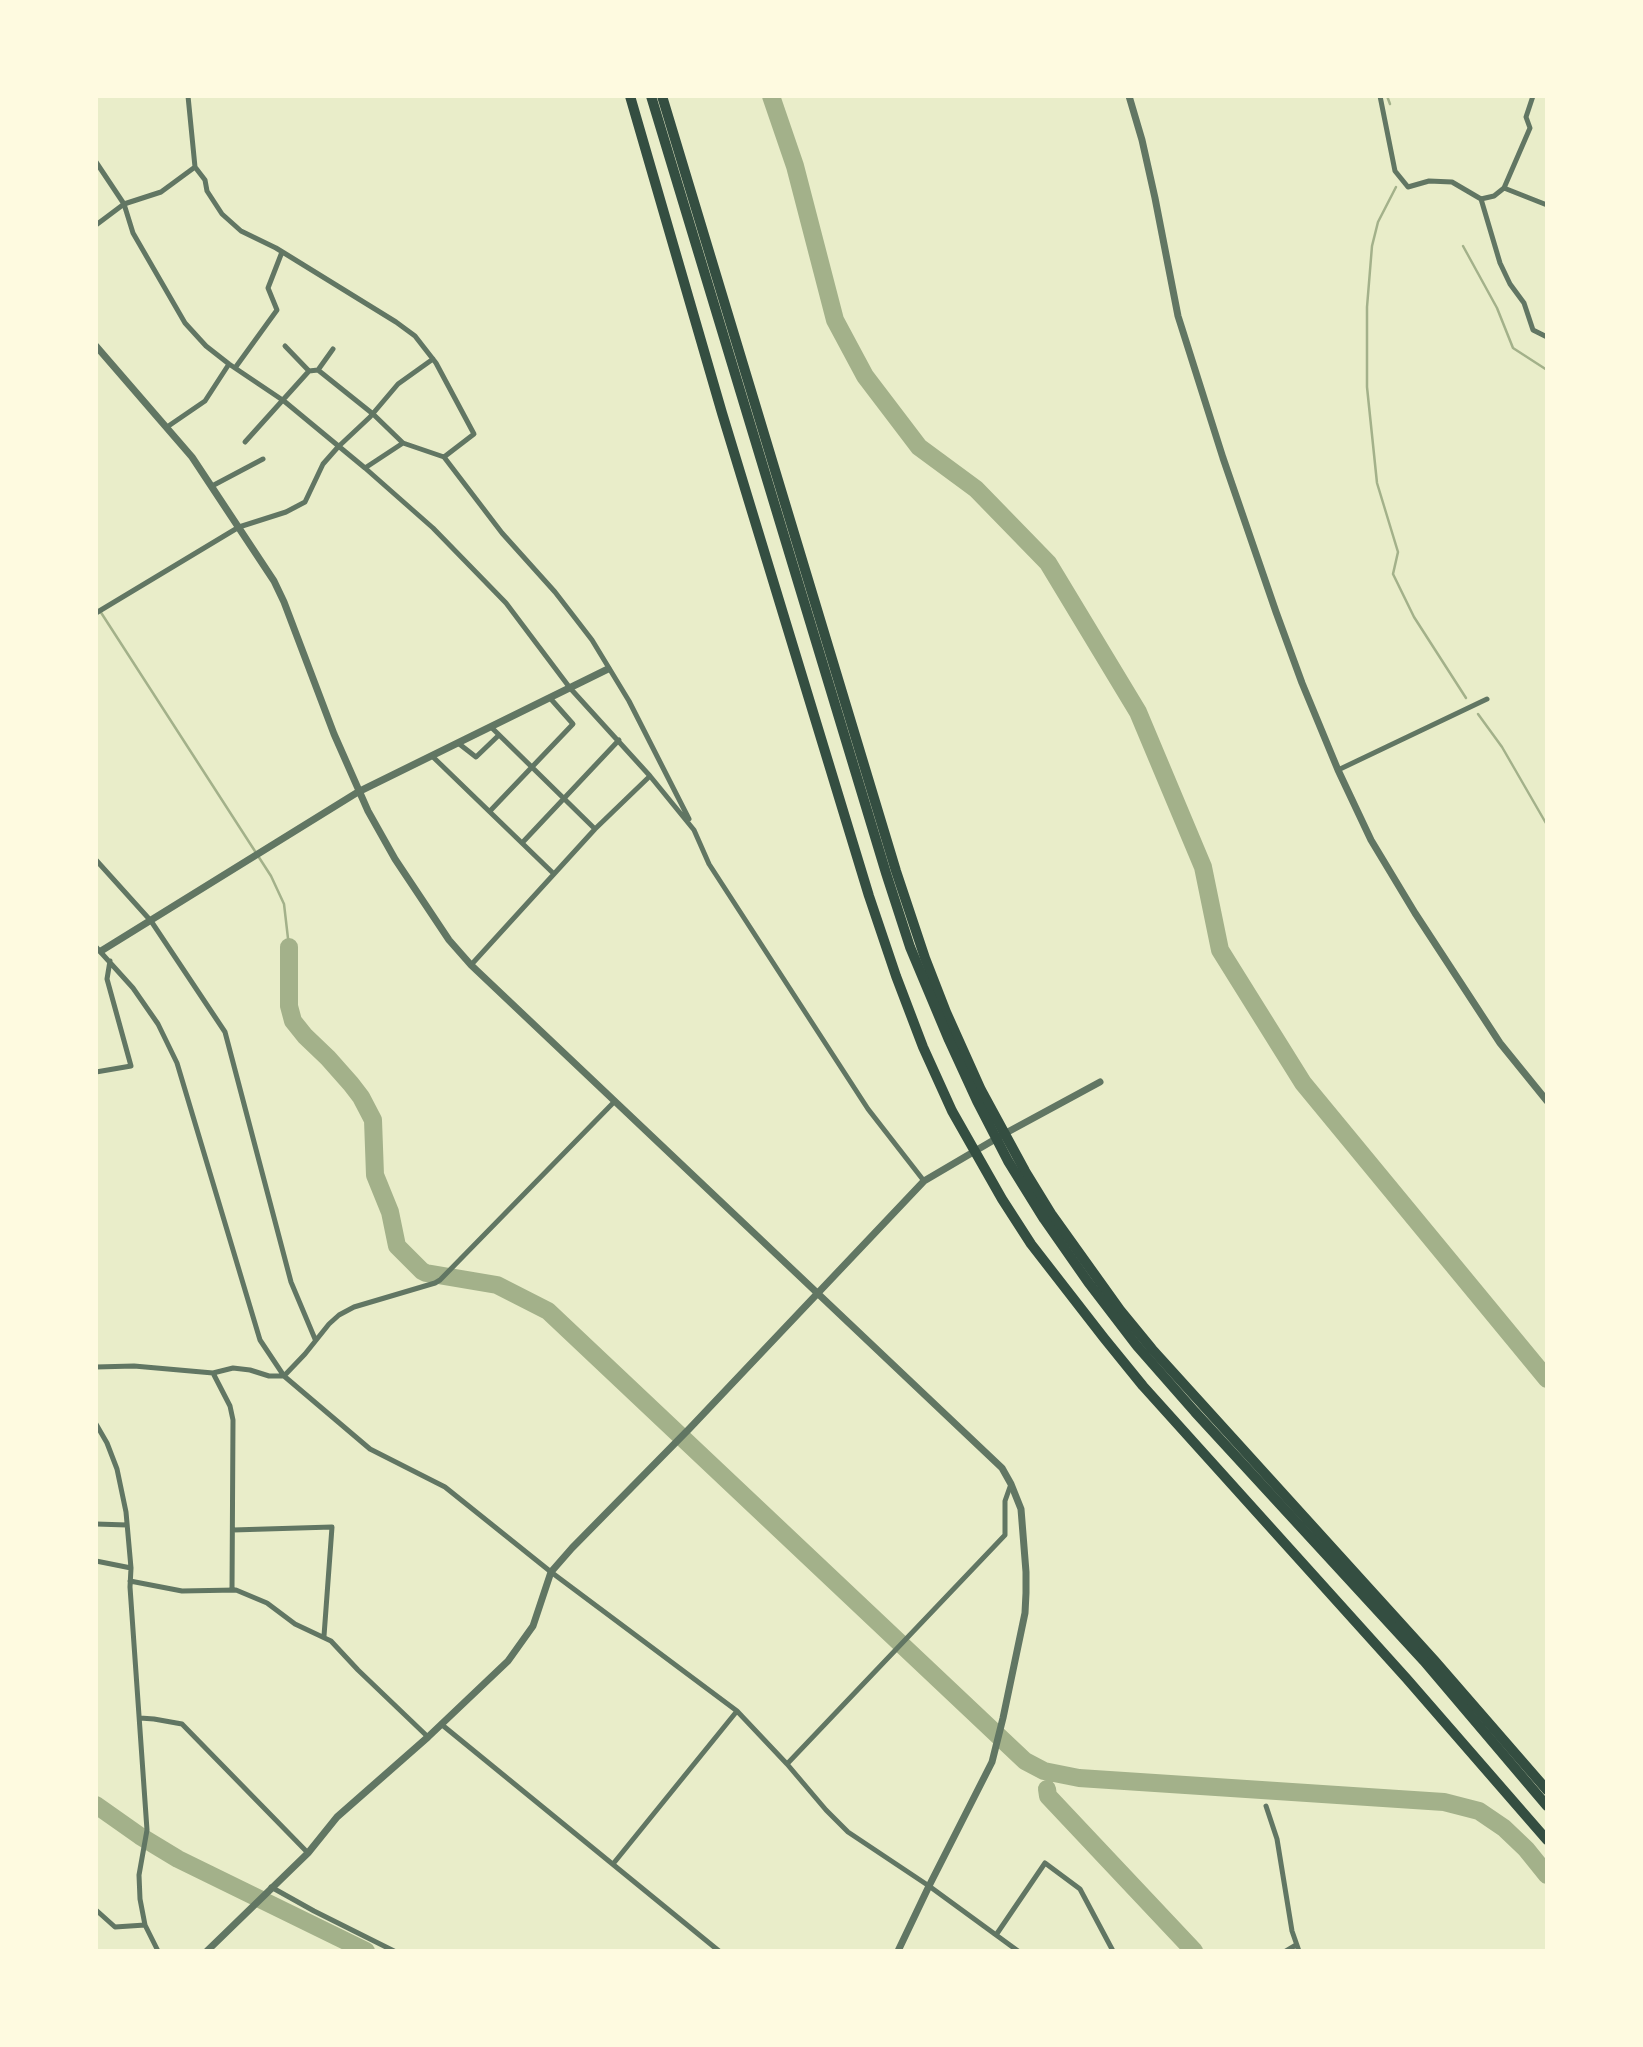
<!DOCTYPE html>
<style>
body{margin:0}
#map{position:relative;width:1643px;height:2047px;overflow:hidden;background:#e9edc9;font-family:Mulish,sans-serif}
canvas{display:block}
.frame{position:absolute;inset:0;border:98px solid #fefae0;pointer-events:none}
</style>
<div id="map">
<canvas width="1643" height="2047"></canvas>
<div class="frame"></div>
</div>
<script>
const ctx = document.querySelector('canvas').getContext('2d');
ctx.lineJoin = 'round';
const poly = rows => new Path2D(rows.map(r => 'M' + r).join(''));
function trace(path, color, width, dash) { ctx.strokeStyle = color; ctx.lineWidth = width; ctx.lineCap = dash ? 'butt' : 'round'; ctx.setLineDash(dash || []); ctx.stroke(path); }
trace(poly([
 [1387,96,1390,104],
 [1396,187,1378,222,1372,246,1367,307,1367,387,1377,483,1398,552,1393,574,1414,617,1466,698],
 [1463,246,1497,308,1513,348,1547,370],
 [100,611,271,876,284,904,289,947],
 [1478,714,1502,747,1547,825]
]), '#a3b18a', 2.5);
trace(poly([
 [771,96,795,166,835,320,865,376,919,447,976,489,1048,563,1138,712,1203,867,1220,950,1303,1083,1547,1379],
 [289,947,289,1006,293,1021,305,1036,328,1058,351,1084,361,1097,373,1120,375,1175,390,1212,397,1246,422,1271,426,1273,497,1285,548,1311,1025,1761,1044,1771,1079,1778,1444,1802,1479,1811,1504,1828,1526,1849,1547,1875],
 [1047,1789,1048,1796,1194,1951],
 [96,1805,140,1836,178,1859,366,1951]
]), '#a3b18a', 18);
trace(poly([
 [188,96,195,167,205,180,207,191,222,214,241,231,276,248,396,322,415,336,436,363,474,434,444,457,502,533,555,592,592,640,629,701,689,819],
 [1380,96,1395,171,1408,187,1429,181,1452,182,1481,199,1500,263,1510,284,1524,303,1533,330,1547,337],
 [96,162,124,204,133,233,185,323,206,346,229,364,284,401,365,468,433,528,506,603,570,688,650,776,694,830,709,864,868,1109,924,1181],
 [1504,188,1547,205],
 [1481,199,1494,196,1504,188,1530,128,1526,117,1533,96],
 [96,225,124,204,161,192,195,167],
 [285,346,309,371,318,370,373,414,403,443,365,468],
 [235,368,277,310,268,288,282,252],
 [318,370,333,349],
 [167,427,205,401,229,364],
 [245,442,309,371],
 [403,443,444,457],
 [212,486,263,459],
 [96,613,239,527,286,512,305,502,323,464,338,447,370,417,398,384,433,359],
 [491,727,595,829],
 [458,743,476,757,499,735],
 [432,756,554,874],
 [1338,770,1487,699],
 [490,811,573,724,550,698],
 [522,843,619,740],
 [96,860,151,921,225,1032,291,1282,315,1339],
 [96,947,133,988,158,1024,177,1063,260,1340,284,1376,370,1449,445,1487,551,1572,737,1711,787,1764,826,1810,848,1832,929,1886,1018,1951],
 [471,965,595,829,650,776],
 [96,1072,131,1066,107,979,110,961],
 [96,1367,134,1366,213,1373,233,1368,250,1370,269,1376,284,1376,305,1354,329,1324,339,1315,354,1307,435,1283,440,1280,615,1101],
 [213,1373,230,1406,233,1420,232,1590],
 [96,1424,107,1443,117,1469,126,1512,131,1568,130,1587,147,1830,139,1875,140,1899,145,1925,158,1951],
 [96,1524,127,1525],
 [233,1530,332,1527,324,1636],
 [96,1561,131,1568],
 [130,1581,182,1591,236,1590,267,1603,295,1624,331,1641,358,1670,428,1737],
 [140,1718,154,1719,182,1724,308,1853],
 [441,1724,719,1951],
 [787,1764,1005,1535,1005,1501,1011,1484],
 [1266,1806,1277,1839,1292,1931,1299,1951],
 [613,1864,737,1711],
 [271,1887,314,1911,394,1951],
 [96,1910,115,1927,145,1925],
 [996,1935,1045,1863,1080,1889,1113,1951],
 [1286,1951,1296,1945]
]), '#617663', 5);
trace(poly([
 [1129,96,1142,140,1155,198,1178,316,1223,458,1276,612,1302,683,1338,770,1371,840,1415,913,1500,1043,1547,1101],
 [96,346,192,457,274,581,284,602,334,734,368,811,395,859,449,940,471,965,1002,1468,1011,1484,1021,1509,1026,1572,1026,1593,1025,1613,1003,1718,992,1762,929,1886,898,1951],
 [101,951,358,792,608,669],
 [207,1951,308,1853,337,1817,428,1737,508,1661,533,1626,551,1572,572,1548,690,1428,924,1181,1004,1134,1100,1082]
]), '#617663', 7);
trace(poly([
 [630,96,722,413,869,896,896,976,923,1047,952,1111,1002,1199,1031,1244,1104,1338,1143,1386,1407,1679,1547,1840],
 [662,96,896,871,925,958,946,1012,981,1090,1025,1171,1052,1215,1120,1310,1152,1349,1435,1661,1547,1790]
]), '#344e41', 10);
trace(poly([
 [651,96,886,873,910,947,949,1040,977,1101,1008,1161,1044,1219,1088,1282,1137,1346,1195,1412,1424,1661,1547,1806]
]), '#344e41', 10);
</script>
